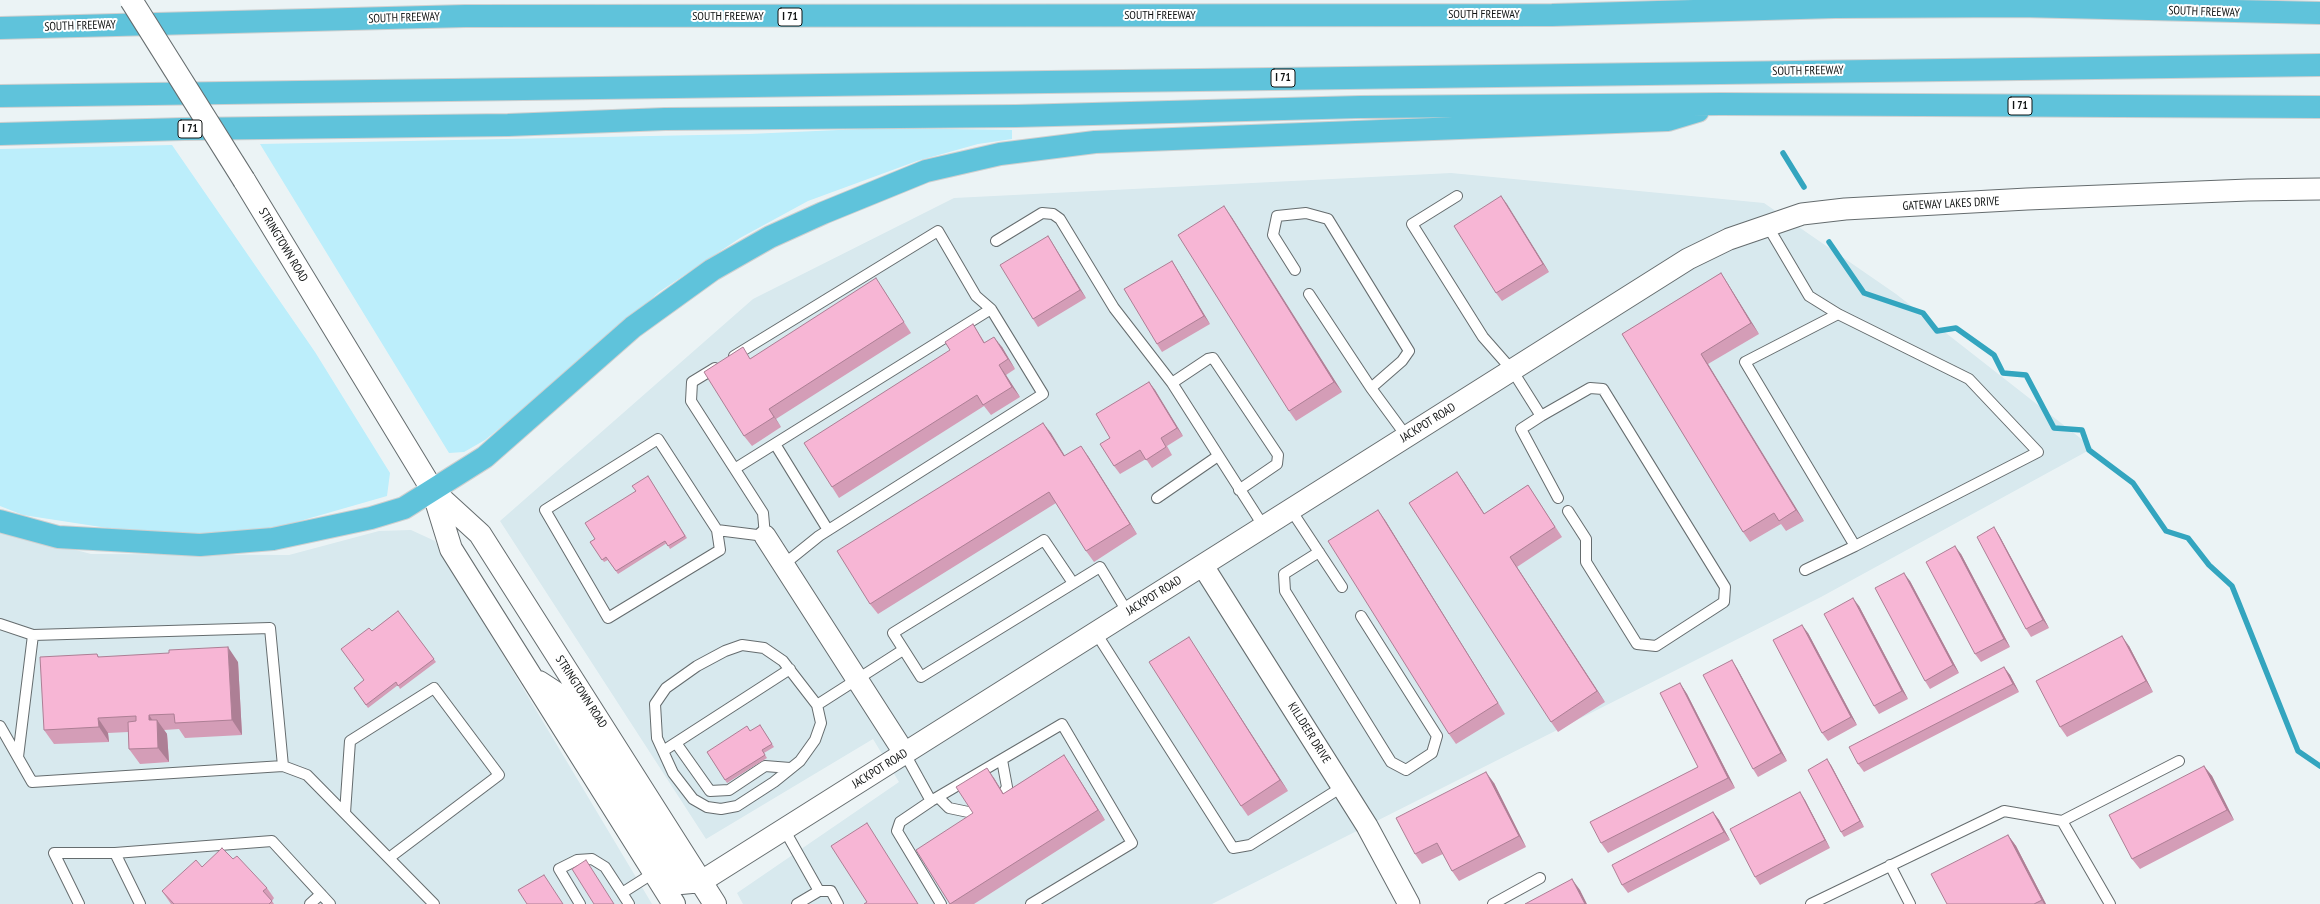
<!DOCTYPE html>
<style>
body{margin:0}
canvas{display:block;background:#ebf3f5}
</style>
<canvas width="2320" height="904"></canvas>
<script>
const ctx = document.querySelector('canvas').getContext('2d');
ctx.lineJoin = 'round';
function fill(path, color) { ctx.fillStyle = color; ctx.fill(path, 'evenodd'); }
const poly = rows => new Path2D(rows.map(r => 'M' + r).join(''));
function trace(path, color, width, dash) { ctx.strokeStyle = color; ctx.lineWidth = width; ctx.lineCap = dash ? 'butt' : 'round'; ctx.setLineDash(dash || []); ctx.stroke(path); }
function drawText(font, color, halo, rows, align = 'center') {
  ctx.font = font + ' "PT Sans Narrow",sans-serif'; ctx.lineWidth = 4; ctx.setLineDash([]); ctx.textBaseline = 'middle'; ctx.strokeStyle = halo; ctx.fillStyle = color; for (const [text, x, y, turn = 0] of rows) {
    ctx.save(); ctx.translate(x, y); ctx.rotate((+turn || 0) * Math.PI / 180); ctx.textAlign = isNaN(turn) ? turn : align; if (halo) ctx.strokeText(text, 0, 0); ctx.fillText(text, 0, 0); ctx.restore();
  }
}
fill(poly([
 [1451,173,1764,203,1896,294,2093,448,1821,597,1212,904,743,904,737,893,899,782,873,739,706,839,500,521,753,299,954,198],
 [0,530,91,554,289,555,379,531,411,530,435,541,652,904,0,904]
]), '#d8e9ee');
fill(poly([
 [884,128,1012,130,1012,139,978,144,917,161,808,201,740,238,659,292,582,362,485,440,464,452,449,453,260,144,749,134],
 [172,145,315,352,390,473,387,496,265,531,153,535,23,515,0,506,0,149]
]), '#bceefb');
trace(poly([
 [1783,153,1804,187],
 [1829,242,1864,293,1923,313,1937,331,1956,328,1994,355,2003,373,2026,375,2054,428,2082,430,2089,450,2133,483,2166,531,2188,538,2209,565,2232,586,2298,751,2320,766]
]), '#33a5bf', 5.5);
const lane = poly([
 [1457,196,1412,224,1483,337,1512,370,1541,416,1590,388,1603,389,1725,587,1724,602,1656,646,1637,644,1586,562,1586,539,1568,511],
 [1767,225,1809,296,1838,314,1969,379,2038,452,1855,546,1745,362,1838,314],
 [996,241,1042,213,1053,214,1060,219,1114,308,1172,383,1264,527],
 [1295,270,1273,235,1277,216,1306,213,1328,219,1409,351,1402,361,1371,388],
 [1309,294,1371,388,1407,437],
 [734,356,938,231,976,296,991,309,1043,394,819,536,783,565],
 [715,368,692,382,691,401,763,513,765,536,717,530,658,439,545,510,608,618,720,550,717,530],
 [1172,383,1208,359,1213,358,1278,455,1277,464,1239,490],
 [1541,416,1521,429,1558,498],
 [775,444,828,530],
 [736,468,991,309],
 [1157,498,1218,456],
 [1291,510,1342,587],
 [1319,552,1284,574,1285,591,1391,762,1406,770,1432,753,1437,736,1361,616],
 [1805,570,1855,546],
 [1073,583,1044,540,893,633,921,677,1100,567,1128,613],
 [0,624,33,635,270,628,283,766],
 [1096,633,1233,848,1250,845,1342,787],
 [742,645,764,648,783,661,817,705,821,723,815,740,800,761,774,782,737,806,721,809,707,807,693,799,673,773,657,738,655,704,666,688,697,666,725,651,742,645],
 [817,705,903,650],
 [0,726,32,782,283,766,307,775,434,904],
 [676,743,710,791,729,790,765,766,790,768],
 [663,751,790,669],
 [905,754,931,801],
 [18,757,33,635],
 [1002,760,1007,787,1003,794],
 [938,797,949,808,973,813],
 [345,813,350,741,434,688,499,775,389,858],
 [2062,821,2179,761],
 [784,829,819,891],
 [115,853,140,904],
 [1890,865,1910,904],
 [79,904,54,853,115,853,272,841,330,904],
 [310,904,321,894],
 [580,904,559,869,577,860,592,859,605,867,622,893],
 [629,904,622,893,655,872],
 [797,904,819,891,831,891,838,904],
 [941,904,897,831,900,822,931,801,1062,724,1132,843,1031,904],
 [1493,904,1540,878],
 [1811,904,2004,811,2062,821,2110,904]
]);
const street = poly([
 [765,536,905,754],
 [1203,566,1367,826,1409,904],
 [702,881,1688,259,1729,239,1802,214,1845,209,2027,199,2248,190,2320,189]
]);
const secondary = poly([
 [244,180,433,491,451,549,674,904],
 [434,492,480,534,715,904],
 [539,682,565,699,681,883,702,881]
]);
const highway = poly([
 [0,28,465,16,1552,15,1835,7,2020,6,2320,13],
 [0,96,2320,65],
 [0,134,184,129,508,125,665,119,1016,116,1360,107,1721,104,2320,107],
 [0,521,58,537,200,545,273,539,371,518,404,508,485,457,633,327,712,270,770,237,823,213,926,171,1000,154,1095,142,1668,120,1698,111]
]);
trace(lane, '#656c6e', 12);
trace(street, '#656c6e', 23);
trace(secondary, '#656c6e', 24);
trace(highway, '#cfd0d0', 24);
trace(lane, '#fff', 10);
trace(street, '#fff', 21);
trace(secondary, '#fff', 22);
trace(highway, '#5fc3db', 22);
const secondaryBridge = poly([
 [131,0,244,180]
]);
trace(secondaryBridge, '#656c6e', 24, []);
trace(secondaryBridge, '#fff', 22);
fill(poly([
 [1501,196,1549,272,1502,301,1496,293],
 [1231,216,1342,392,1296,421,1289,411],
 [1048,236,1053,244,1086,298,1038,327,1033,319],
 [1172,261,1177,269,1210,324,1162,352,1157,344],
 [1721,273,1728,284,1759,334,1708,364,1804,521,1786,531,1781,524,1750,542,1743,532,1622,334],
 [883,289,911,333,776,419,781,427,752,446,744,436,751,358],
 [973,324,985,343,1002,347,1015,369,1006,375,1020,397,991,415,984,406,839,498,832,487],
 [1149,382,1155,390,1183,436,1167,446,1172,455,1152,468,1146,459,1120,474,1114,466,1110,438],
 [1043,423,1065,456,1088,456,1137,534,1094,562,1086,551,1056,503,878,614,870,604],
 [648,476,687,538,670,549,667,543,618,574,608,560,604,562,590,542,595,539],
 [1464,482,1484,514,1528,485,1562,537,1517,567,1605,702,1558,732,1551,722],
 [1385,520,1505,714,1456,744,1449,734],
 [1999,535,2049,628,2031,637,2026,629],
 [1961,554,2010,647,1981,662,1975,654],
 [1910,581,1959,673,1930,689,1925,681],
 [1859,606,1908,699,1879,714,1874,706],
 [398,611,436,662,400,689,398,685,368,708,354,688,364,680,372,631],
 [1808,633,1857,725,1828,741,1822,733],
 [2129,646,2153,692,2067,737,2060,727],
 [1196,648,1288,791,1248,816,1241,806],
 [97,654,99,657,238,662,242,735,185,738,179,729,164,730,167,734,169,762,140,764,129,749,128,732,108,733,109,742,54,744,44,730],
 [2004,667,2010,675,2019,692,1864,772,1858,764],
 [1737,668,1787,761,1758,777,1753,769],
 [1680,683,1687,694,1735,788,1608,853,1601,843,1698,767],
 [760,725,774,747,764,753,767,758,727,783,707,752,751,731],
 [1064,755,1071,766,1105,820,974,904,950,904,973,813,994,778,1003,794],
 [1831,765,1864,827,1844,837,1841,832],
 [2204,766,2212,776,2234,820,2140,869,2132,859],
 [1494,783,1526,847,1459,881,1452,871,1443,854,1422,864,1415,854],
 [1805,800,1830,848,1760,885,1755,877],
 [1713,812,1719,820,1730,840,1628,893,1622,885],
 [2008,835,2016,846,2046,904,1947,904],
 [233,859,267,888,274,898,272,901,274,904,171,904,162,891]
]), '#d49db7');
fill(poly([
 [1501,196,1507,204,1549,272,1543,264],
 [1224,206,1231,216,1342,392,1334,382],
 [1048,236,1053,244,1086,298,1080,290],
 [1172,261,1177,269,1210,324,1204,316],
 [1721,273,1728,284,1759,334,1751,323],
 [994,337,1002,347,1015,369,1008,359],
 [1701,354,1708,364,1804,521,1796,510],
 [999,365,1006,375,1020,397,1012,387],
 [1149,382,1155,390,1183,436,1177,428],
 [769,409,776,419,781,427,774,417],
 [1043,423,1051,433,1071,466,1064,456],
 [1081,446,1088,456,1137,534,1130,524],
 [1457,472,1464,482,1491,524,1484,514],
 [1378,510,1385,520,1505,714,1498,703],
 [1994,527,1999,535,2049,628,2043,620],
 [1955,546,1961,554,2010,647,2004,639],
 [1510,557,1517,567,1605,702,1597,691],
 [1904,573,1910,581,1959,673,1953,665],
 [1853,598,1859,606,1908,699,1902,691],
 [1802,625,1808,633,1857,725,1851,717],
 [2122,636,2129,646,2153,692,2146,681],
 [1189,637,1196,648,1288,791,1280,780],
 [228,647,238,662,242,735,232,720],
 [1732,660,1737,668,1787,761,1781,753],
 [2004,667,2010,675,2019,692,2013,684],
 [1680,683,1687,694,1735,788,1728,778],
 [149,715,157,727,157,720,167,734,169,762,158,748,149,720],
 [98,718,108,733,109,742,99,727],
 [1064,755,1071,766,1105,820,1098,810],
 [1827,759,1831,765,1864,827,1860,821],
 [2204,766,2212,776,2234,820,2227,810],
 [987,768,994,778,1010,804,1003,794],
 [1486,772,1494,783,1526,847,1519,836],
 [1800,792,1805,800,1830,848,1825,840],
 [1713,812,1719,820,1730,840,1724,832],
 [2008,835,2016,846,2046,904,2044,904,2042,900],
 [1572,879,1580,890,1587,904,1585,904]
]), '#ad7f95');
const building = poly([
 [1501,196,1543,264,1496,293,1454,226,1501,196],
 [1224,206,1334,382,1289,411,1178,235,1224,206],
 [1048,236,1080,290,1033,319,1000,265,1048,236],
 [1172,261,1204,316,1157,344,1124,289,1172,261],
 [1721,273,1751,323,1701,354,1796,510,1779,521,1774,513,1743,532,1622,334,1721,273],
 [876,278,904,322,769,409,774,417,744,436,704,372,743,347,750,359,876,278],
 [973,324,984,343,994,337,1008,359,999,365,1012,387,983,405,977,395,832,487,804,443,950,350,945,342,973,324],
 [1149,382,1177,428,1161,438,1166,447,1146,460,1140,450,1114,466,1100,444,1110,438,1096,414,1149,382],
 [1043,423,1064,456,1081,446,1130,524,1086,551,1049,492,870,604,837,551,1043,423],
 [1457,472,1484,514,1528,485,1555,527,1510,557,1597,691,1551,722,1409,503,1457,472],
 [648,476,685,536,668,546,665,541,616,571,606,557,602,560,590,542,595,539,585,523,636,491,632,486,648,476],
 [1378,510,1498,703,1449,734,1328,541,1378,510],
 [1994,527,2043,620,2026,629,1977,537,1994,527],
 [1955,546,2004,639,1975,654,1926,562,1955,546],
 [1904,573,1953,665,1925,681,1875,588,1904,573],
 [1853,598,1902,691,1874,706,1824,614,1853,598],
 [398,611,434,659,398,686,396,682,366,705,354,688,364,680,341,649,369,628,372,631,398,611],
 [1802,625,1851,717,1822,733,1773,640,1802,625],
 [2122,636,2146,681,2060,727,2036,681,2122,636],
 [1189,637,1280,780,1241,806,1149,662,1189,637],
 [228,647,232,720,175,723,174,714,149,715,149,720,157,720,158,748,129,749,128,722,136,721,136,716,98,718,99,727,44,730,40,657,97,654,98,657,169,653,169,650,228,647],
 [1732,660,1781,753,1753,769,1703,675,1732,660],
 [2004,667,2013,684,1858,764,1849,747,2004,667],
 [1680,683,1728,778,1601,843,1590,822,1698,767,1660,693,1680,683],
 [760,725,772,744,762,750,765,755,725,780,707,752,747,726,750,731,760,725],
 [1064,755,1098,810,950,904,916,850,973,813,956,787,987,768,1003,794,1064,755],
 [1827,759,1860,821,1841,832,1808,770,1827,759],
 [2204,766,2227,810,2132,859,2109,815,2204,766],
 [1486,772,1519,836,1452,871,1437,843,1415,854,1396,818,1486,772],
 [1800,792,1825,840,1755,877,1730,829,1800,792],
 [1713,812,1724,832,1622,885,1612,865,1713,812],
 [867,823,918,904,864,904,867,902,831,846,867,823],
 [2008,835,2042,900,2034,904,1947,904,1931,874,2008,835],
 [222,848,233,859,237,856,267,888,263,891,272,901,269,904,174,904,162,891,196,860,202,867,222,848],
 [586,860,614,904,594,904,572,869,586,860],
 [544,875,563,904,527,904,518,890,544,875],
 [1572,879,1585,904,1525,904,1572,879]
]);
fill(building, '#f7b6d5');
trace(building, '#ad7f95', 1);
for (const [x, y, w] of [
 [790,17,24],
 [1283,78,24],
 [2020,106,24],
 [190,129,24]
]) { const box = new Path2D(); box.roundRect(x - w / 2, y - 9, w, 18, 3); ctx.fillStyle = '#fff'; ctx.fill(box); trace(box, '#111414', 1); }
drawText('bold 11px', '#111414', null, [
 ["I 71",790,17],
 ["I 71",1283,78],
 ["I 71",2020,106],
 ["I 71",190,129]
]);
drawText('12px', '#111414', '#fff', [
 ["SOUTH FREEWAY",2204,12,2],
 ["SOUTH FREEWAY",1484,15],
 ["SOUTH FREEWAY",1160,16],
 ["SOUTH FREEWAY",728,17],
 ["SOUTH FREEWAY",404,18,-2],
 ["SOUTH FREEWAY",80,26,-2],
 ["SOUTH FREEWAY",1808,71,-1],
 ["GATEWAY LAKES DRIVE",1951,204,-3],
 ["STRINGTOWN ROAD",283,245,59],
 ["JACKPOT ROAD",1428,423,-32],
 ["JACKPOT ROAD",1154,596,-32],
 ["STRINGTOWN ROAD",581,692,57],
 ["KILLDEER DRIVE",1309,733,58],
 ["JACKPOT ROAD",880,769,-32]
]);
</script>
